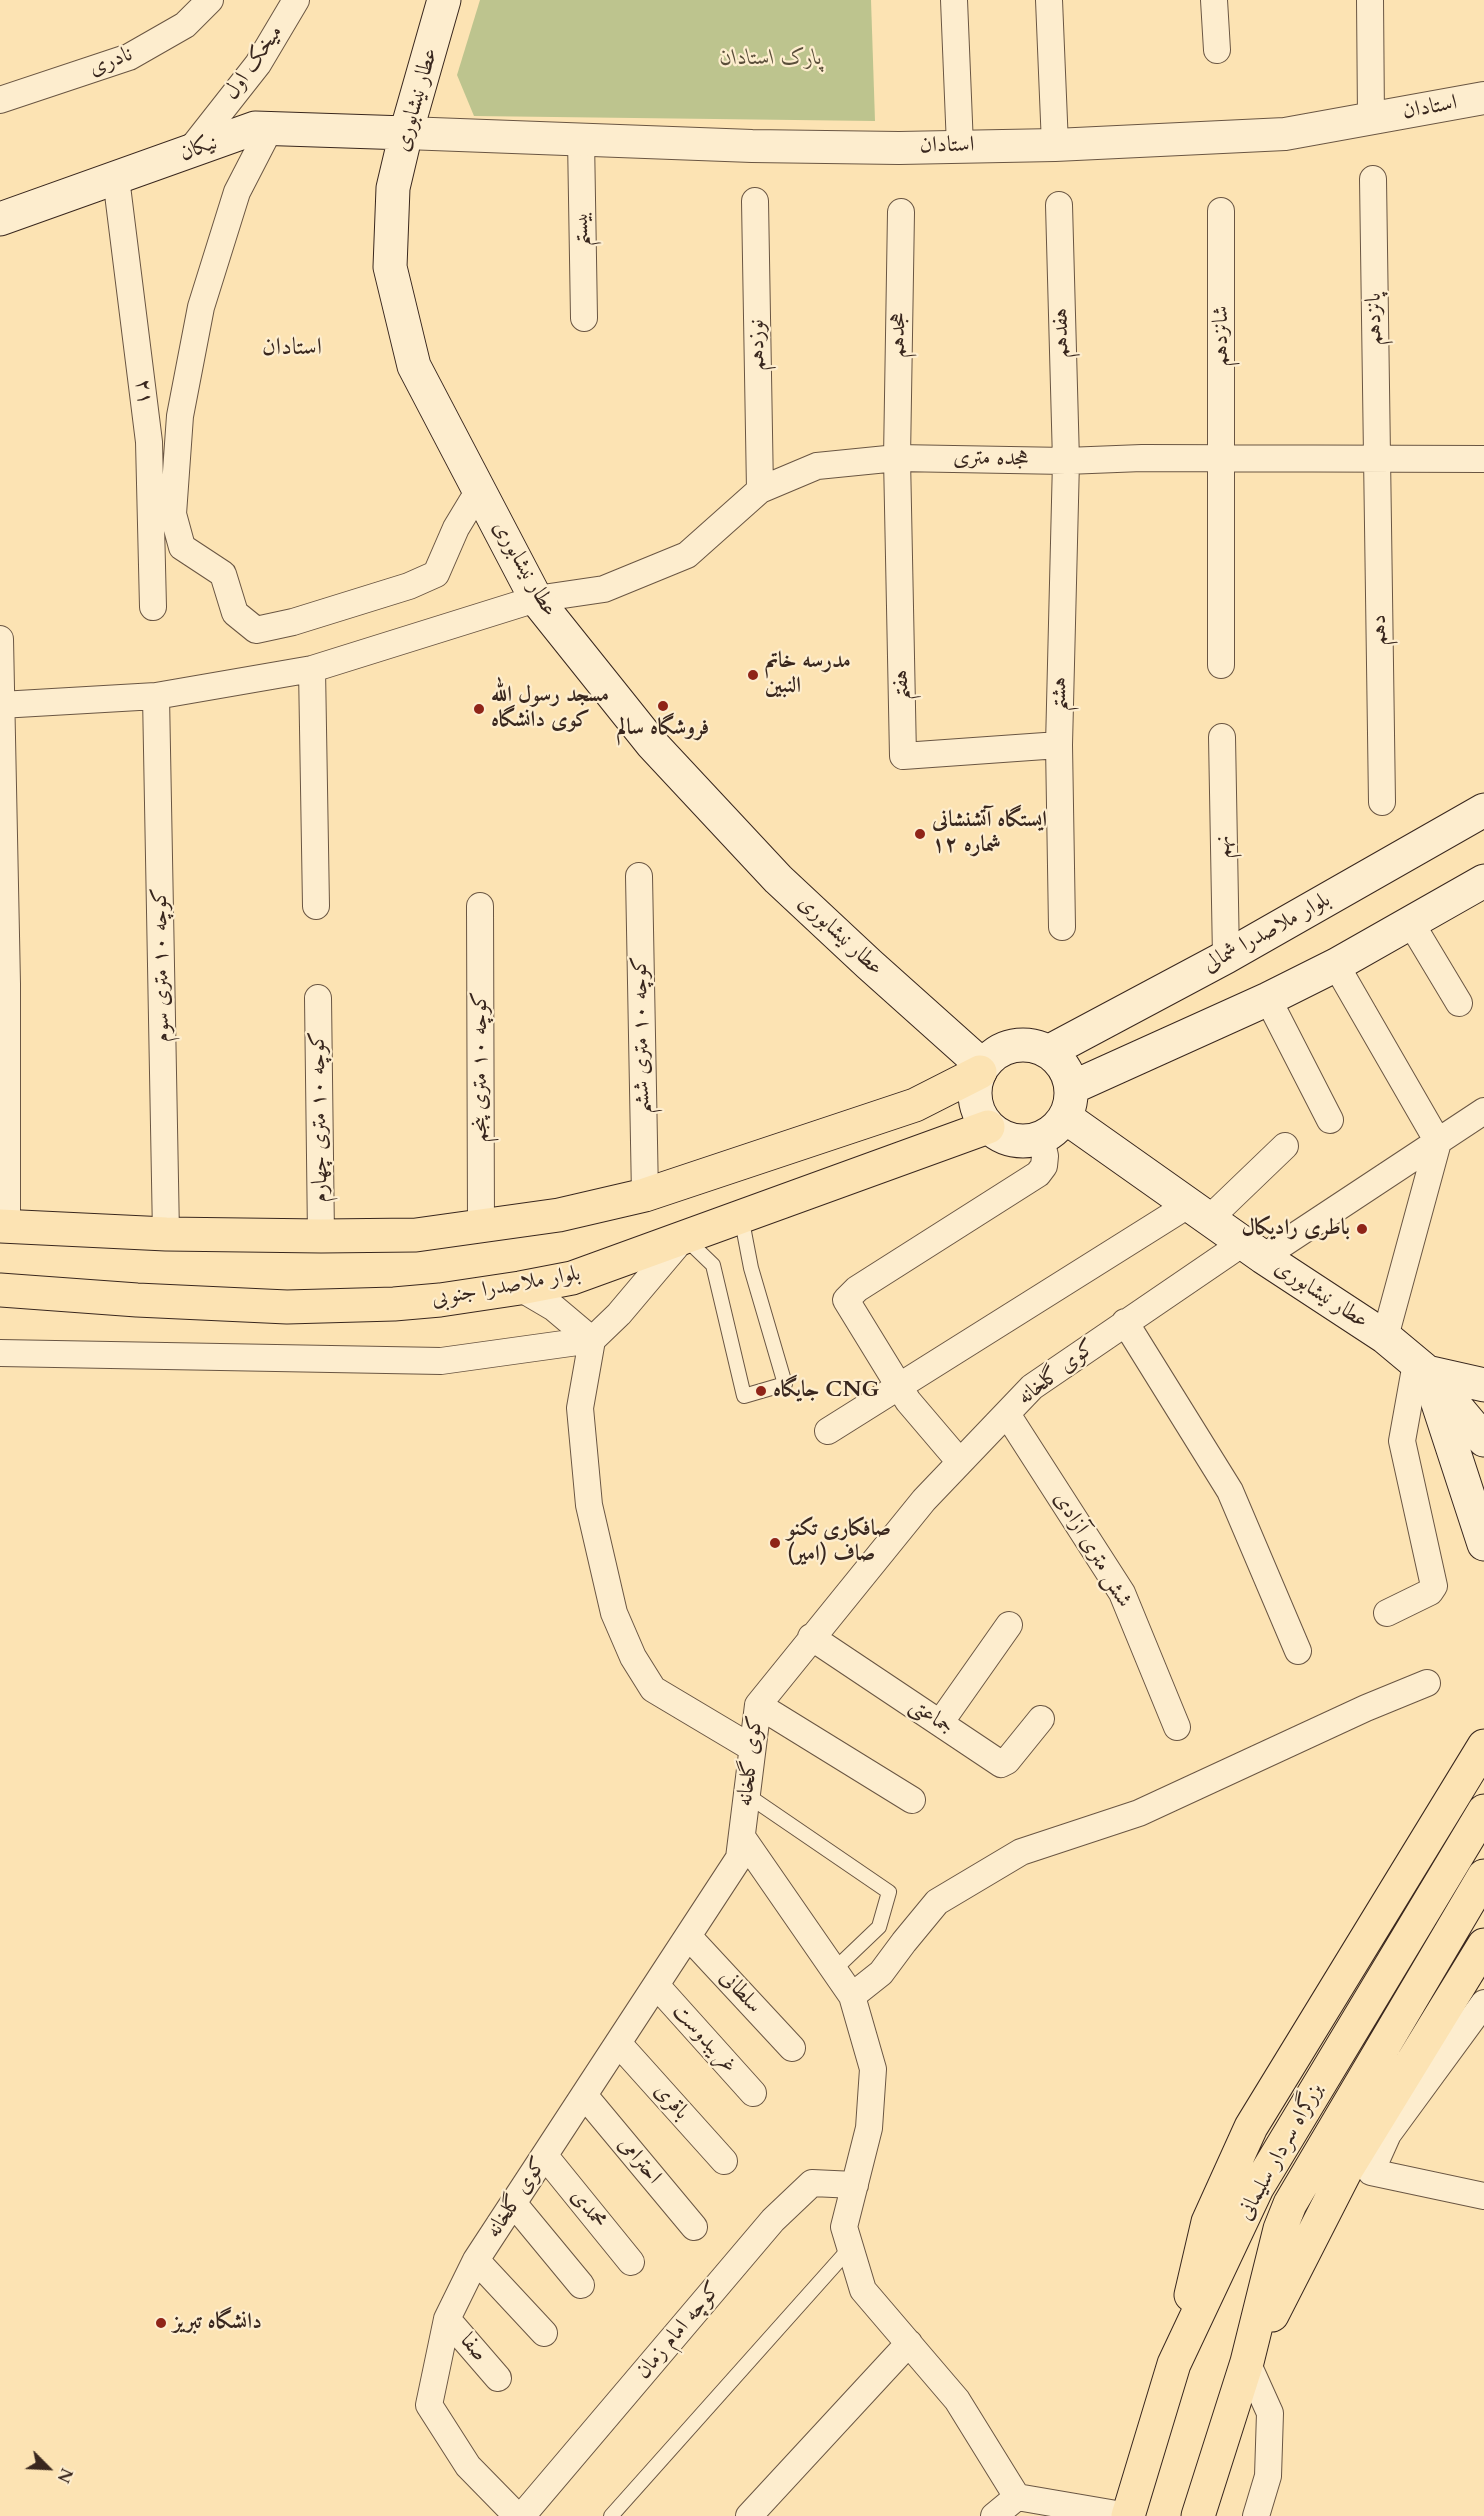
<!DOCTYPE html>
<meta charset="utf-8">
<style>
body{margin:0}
#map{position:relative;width:1484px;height:2516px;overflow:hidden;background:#fce3b3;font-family:Cardo,serif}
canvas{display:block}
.north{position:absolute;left:18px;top:2438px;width:60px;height:60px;-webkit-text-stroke:4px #fdedce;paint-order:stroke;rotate:114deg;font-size:16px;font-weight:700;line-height:24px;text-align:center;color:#39271e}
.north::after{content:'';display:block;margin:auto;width:21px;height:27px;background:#39271e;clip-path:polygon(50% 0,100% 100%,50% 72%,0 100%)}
</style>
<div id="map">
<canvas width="1484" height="2516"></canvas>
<div class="north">N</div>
</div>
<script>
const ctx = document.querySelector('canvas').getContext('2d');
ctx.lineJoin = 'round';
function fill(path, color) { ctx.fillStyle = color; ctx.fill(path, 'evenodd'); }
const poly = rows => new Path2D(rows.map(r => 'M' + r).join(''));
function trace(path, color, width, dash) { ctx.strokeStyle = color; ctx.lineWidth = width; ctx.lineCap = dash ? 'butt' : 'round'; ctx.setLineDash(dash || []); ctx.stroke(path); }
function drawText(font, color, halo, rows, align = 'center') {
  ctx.font = font + ' Cardo,Amiri,serif'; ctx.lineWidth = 4.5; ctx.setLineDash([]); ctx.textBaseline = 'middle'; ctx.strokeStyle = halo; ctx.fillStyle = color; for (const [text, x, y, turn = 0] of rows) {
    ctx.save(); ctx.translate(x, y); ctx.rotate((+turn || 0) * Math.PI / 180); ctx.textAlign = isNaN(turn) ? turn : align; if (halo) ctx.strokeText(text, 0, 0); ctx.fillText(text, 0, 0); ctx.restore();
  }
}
fill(poly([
 [480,0,871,0,875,121,474,116,457,75]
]), '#bdc48e');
const service = poly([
 [686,1239,713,1265,744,1396,785,1384,751,1268,741,1216],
 [747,1795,889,1892,879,1927,835,1969],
 [611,2516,850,2248]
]);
const minor = poly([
 [954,0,960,146],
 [1049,0,1055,145],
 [1214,0,1217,50],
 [1370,0,1371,118],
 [0,100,129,57,185,25,210,0],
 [270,128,237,192,201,307,180,416,173,514,182,547,223,574,235,613,256,630,293,622,409,586,436,574,456,528,479,490],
 [581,139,584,318],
 [188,153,258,64,296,0],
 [116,178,149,442,153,607],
 [1373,179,1382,802],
 [755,201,760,490],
 [1059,205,1066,461,1059,745,1062,927],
 [901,212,897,458,903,756,1059,745],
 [0,639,7,984,7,1226],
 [1221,665,1221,211],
 [312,669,316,906],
 [156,696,166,1234],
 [0,705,156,696,312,669,536,599,604,589,687,555,760,490,817,466,897,458,1066,461,1142,458,1484,459],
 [1222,737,1226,957],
 [639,876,645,1195],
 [480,906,481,1227],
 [1411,923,1459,1003],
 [1336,965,1438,1142,1385,1337],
 [318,998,321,1236],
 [1268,999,1330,1120],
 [1209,1219,1285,1146],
 [1263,1257,1484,1111],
 [520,1288,554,1308,592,1340,619,1314,684,1237],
 [1125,1322,1230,1491,1298,1651],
 [0,1353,441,1361,592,1340,580,1408,589,1505,614,1613,633,1657,653,1689,752,1748],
 [1007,1414,1122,1593,1177,1727],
 [828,1431,1188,1205],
 [960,1462,908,1401,846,1300,857,1289,1038,1174,1044,1166,1045,1156,1041,1138],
 [1387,1613,1430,1592,1434,1586,1402,1441,1416,1363],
 [811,1637,1001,1764,1007,1761,1041,1719],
 [758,1705,912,1800],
 [940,1723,1009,1625],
 [742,1837,852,1996,873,2069,869,2128,844,2227,863,2290,957,2400,1017,2497],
 [688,1936,792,2048],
 [656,1985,753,2093],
 [852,1996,881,1973,904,1942,937,1902,1021,1852,1139,1813,1366,1708,1427,1683],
 [1484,2003,1388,2134,1371,2172,1484,2196],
 [618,2043,724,2161],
 [584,2095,694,2227],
 [545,2156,631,2262],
 [514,2204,581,2285],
 [476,2260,544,2333],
 [447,2319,498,2378],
 [1247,2362,1270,2413,1268,2476,1256,2516],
 [517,2516,468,2466,429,2405,447,2319,476,2260,739,1858,758,1705,924,1500,1032,1387,1243,1243],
 [522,2516,773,2220,812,2183,855,2185],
 [749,2516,909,2343],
 [994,2516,1017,2497,1128,2516]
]);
const tertiary = poly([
 [406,133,752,146,899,148,1055,145,1285,134,1484,98]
]);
const secondary = poly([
 [444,0,406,133,393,188,390,267,414,366,536,599,652,744,778,879,869,964,983,1066],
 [0,219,255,128,406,133],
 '975 1093a48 48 0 1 1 96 0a48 48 0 1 1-96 0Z',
 [1048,1052,1226,957,1484,810],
 [1071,1088,1268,999,1336,965,1484,881],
 [1065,1117,1263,1257,1385,1337,1427,1372,1484,1440],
 [1427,1372,1484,1385],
 [1433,1388,1484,1544]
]);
const primary = poly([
 [0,1226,166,1234,321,1236,416,1235,559,1215,645,1195,915,1105,980,1072],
 [0,1290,137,1300,287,1307,394,1304,440,1300,520,1288,572,1278,988,1127]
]);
const trunk = poly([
 [1191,2295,1208,2222,1251,2127,1484,1746],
 [1272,2315,1345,2172,1484,1945],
 [1128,2516,1174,2364,1257,2188,1484,1811],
 [1198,2516,1247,2362,1280,2229,1290,2204,1484,1876]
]);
trace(service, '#6a5643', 16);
trace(minor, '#6a5643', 28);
trace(tertiary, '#6a5643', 34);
trace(secondary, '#39271e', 35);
trace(primary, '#39271e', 35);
trace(trunk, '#39271e', 35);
trace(service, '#fdedce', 14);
trace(minor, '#fdedce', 26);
trace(tertiary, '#fdedce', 32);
trace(secondary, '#fdedce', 33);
trace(primary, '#fce3b3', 33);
trace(trunk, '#fce3b3', 33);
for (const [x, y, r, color] of [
 [753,675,6,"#8f2418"],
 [663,706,6,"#8f2418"],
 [479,709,6,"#8f2418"],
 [920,834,6,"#8f2418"],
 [1362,1229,6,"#8f2418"],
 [761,1391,6,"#8f2418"],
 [775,1543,6,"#8f2418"],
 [161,2323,6,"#8f2418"]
]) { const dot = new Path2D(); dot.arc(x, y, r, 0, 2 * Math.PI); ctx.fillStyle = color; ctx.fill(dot); trace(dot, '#fdedce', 2); }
drawText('italic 22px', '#5a4e3a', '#fdedce', [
 ["پارک استادان",771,59]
]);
drawText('22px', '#39271e', '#fdedce', [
 ["نادری",111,62,-21],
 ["میخک اول",254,63,-55],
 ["عطار نیشابوری",417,100,-74],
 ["استادان",1430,108,-10],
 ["استادان",947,146,-1],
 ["نیکان",199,149,-20],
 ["بیستم",582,229,-91],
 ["پانزدهم",1375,319,-91],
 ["هفدهم",1062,333,-91],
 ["هجدهم",899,335,-89],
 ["شانزدهم",1222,336,-90],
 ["نوزدهم",758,345,-91],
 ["۲۱",143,392,83],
 ["هجده متری",991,459,1],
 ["عطار نیشابوری",524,569,60],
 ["دهم",1380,630,-91],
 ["هفتم",902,685,-91],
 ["هشتم",1060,694,-89],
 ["نهم",1224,847,-91],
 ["بلوار ملاصدرا شمالی",1267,933,-29],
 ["عطار نیشابوری",840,936,43],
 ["کوچه ۱۰ متری سوم",162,965,-91],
 ["کوچه ۱۰ متری ششم",642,1035,-91],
 ["کوچه ۱۰ متری پنجم",481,1067,-90],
 ["کوچه ۱۰ متری چهارم",320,1117,-91],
 ["بلوار ملاصدرا جنوبی",506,1287,-10],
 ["عطار نیشابوری",1321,1295,33],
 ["کوی گلخانه",1057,1373,-38],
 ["شش متری آزادی",1092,1550,59],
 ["جماعتی",931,1717,34],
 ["کوی گلخانه",751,1761,-83],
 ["سلطانی",740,1992,47],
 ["غریبدوست",704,2039,48],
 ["باقری",671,2102,48],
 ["بزرگراه سردار سلیمانی",1281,2152,-61],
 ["احترامی",639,2161,50],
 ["کوی گلخانه",517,2198,-57],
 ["محمدی",588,2209,51],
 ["کوچه امام زمان",679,2331,-50],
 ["صفا",473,2348,49]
]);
drawText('bold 22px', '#39271e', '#fdedce', [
 ["مدرسه خاتم",765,662],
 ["النبین",765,687],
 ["مسجد رسول الله",491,696],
 ["کوی دانشگاه",491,721],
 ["فروشگاه سالم",663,729,"center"],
 ["ایستگاه آتشنشانی",932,821],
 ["شماره ۱۲",932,846],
 ["باطری رادیکال",1350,1229,"right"],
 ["جایگاه CNG",773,1391],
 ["صافکاری تکنو",787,1530],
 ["صاف (امیر)",787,1555],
 ["دانشگاه تبریز",173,2323]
], 'left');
drawText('24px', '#39271e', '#fdedce', [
 ["استادان",292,348]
]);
</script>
